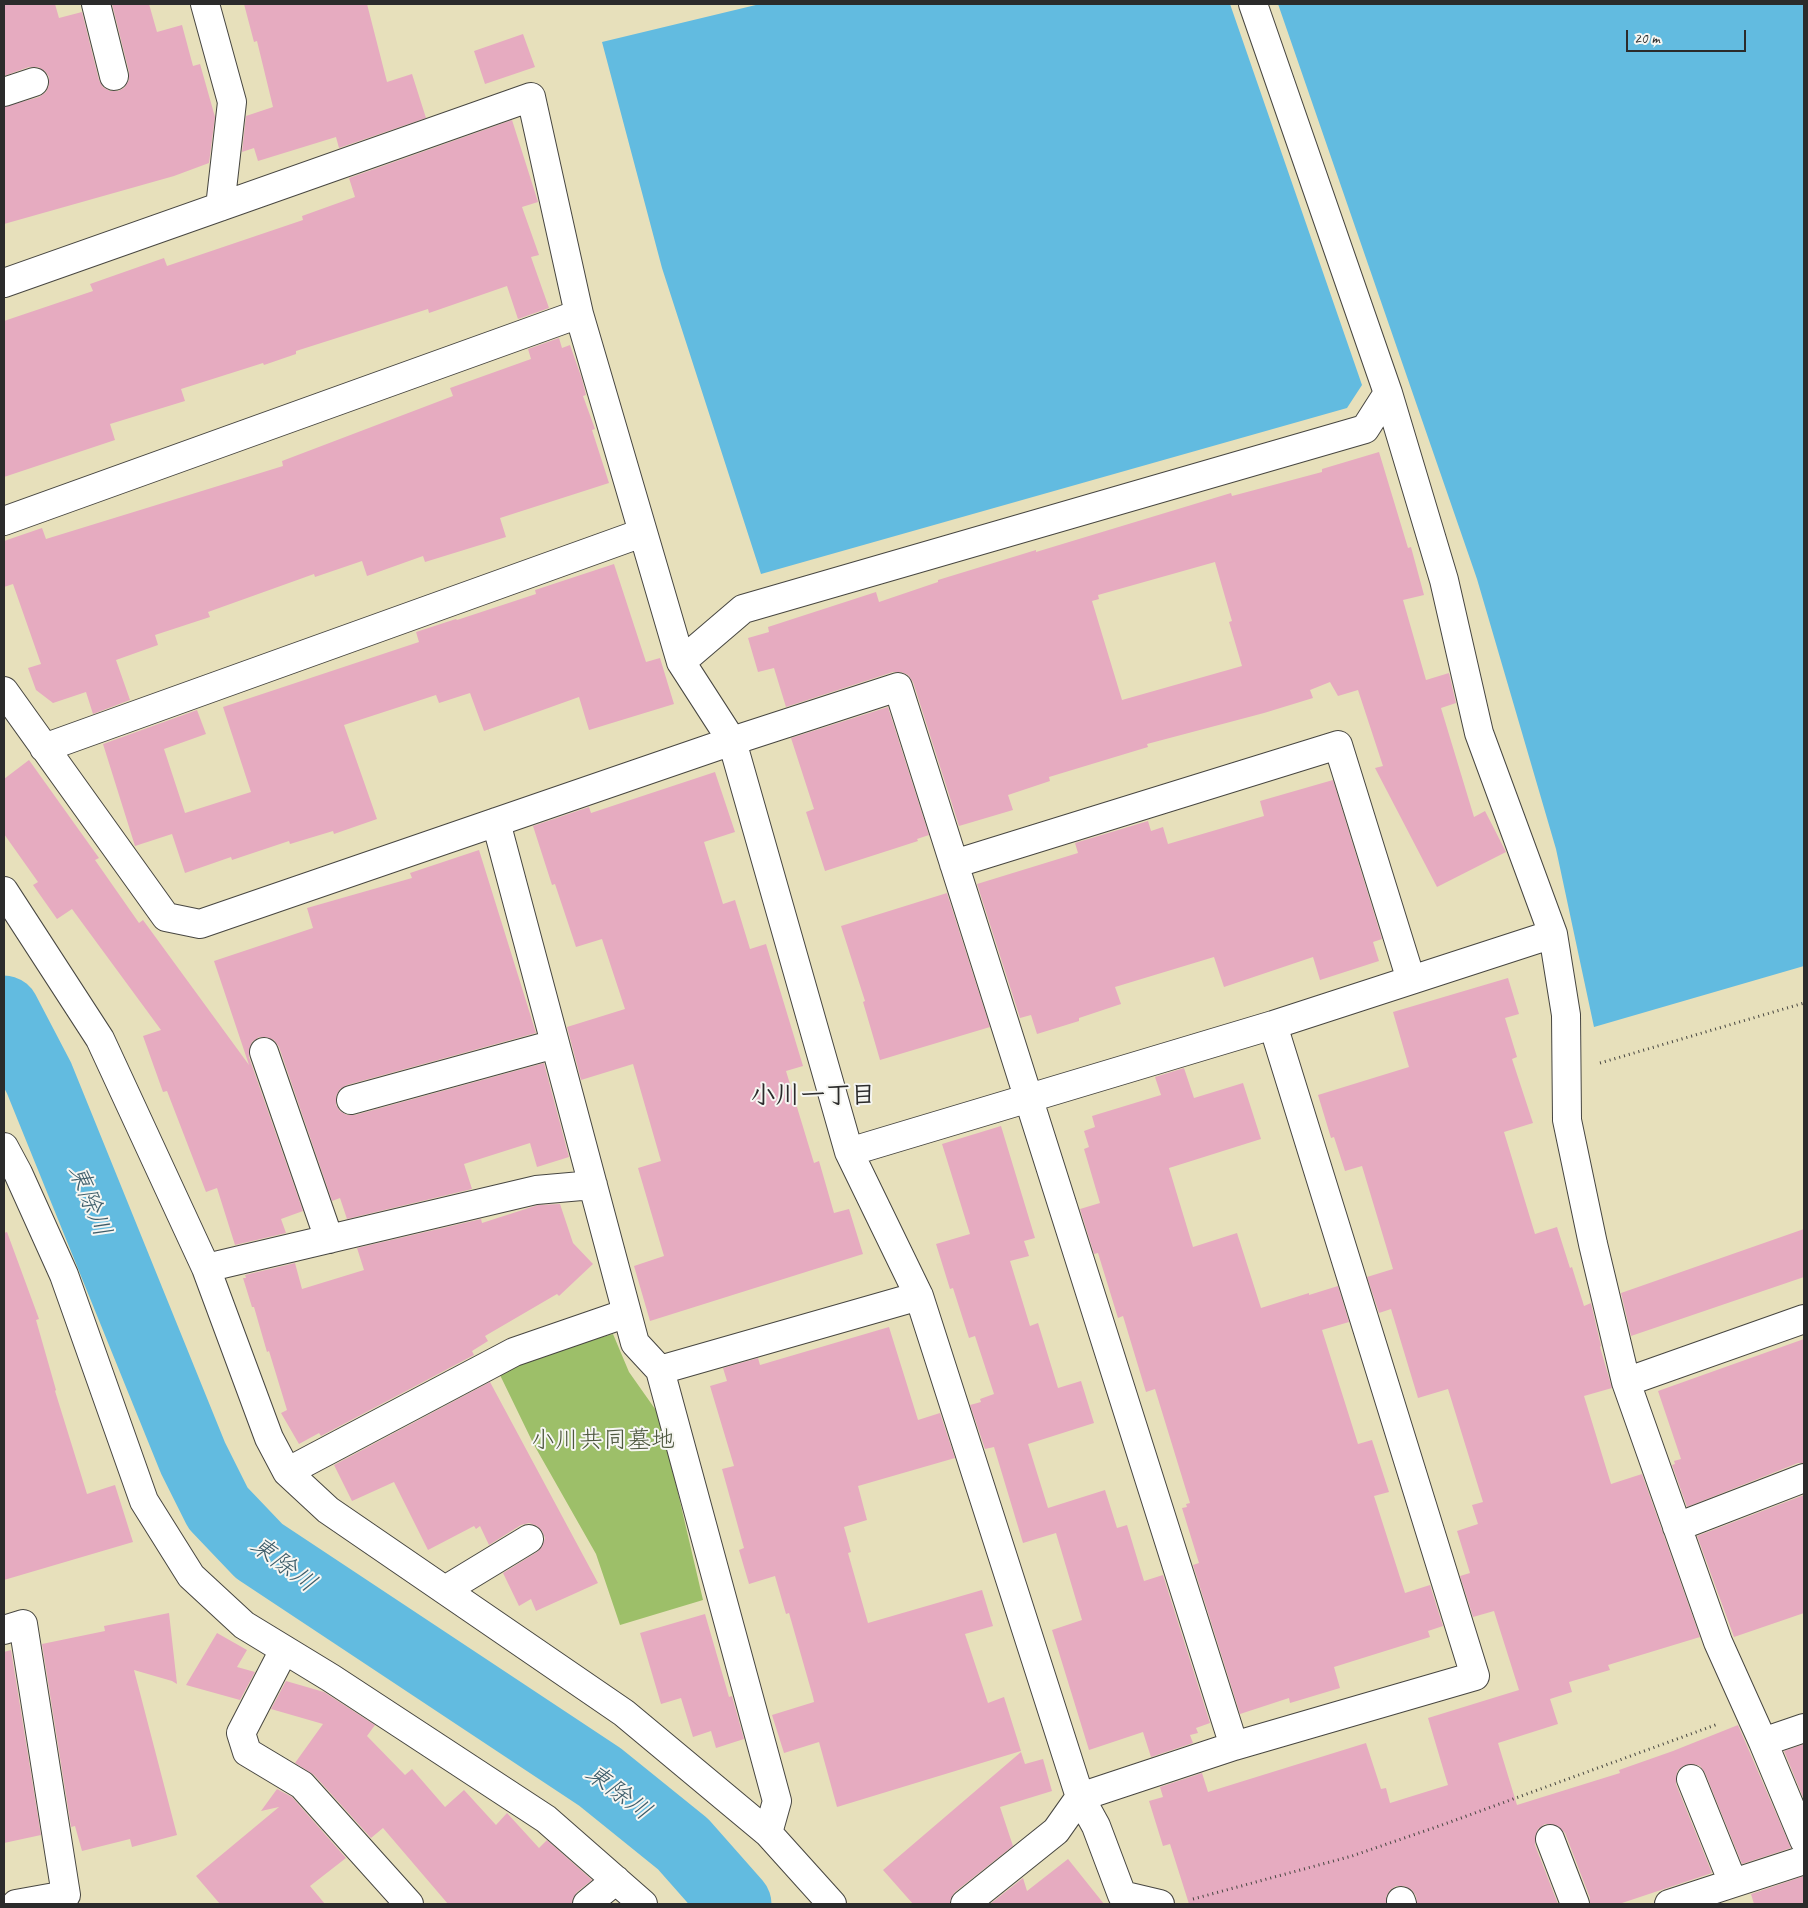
<!DOCTYPE html>
<meta charset="utf-8">
<style>
body{margin:0}
#map{position:relative;width:1808px;height:1908px;overflow:hidden;background:#e7e0bb;font-family:Caveat,sans-serif}
canvas{display:block}
.frame{position:absolute;inset:0;border:5px solid #2b2b2b;pointer-events:none}
.scale{position:absolute;left:1626px;top:30px;width:120px;height:22px;box-sizing:border-box;border:2px solid #2b2b2b;border-top:0;padding-left:6px;font-size:15px;line-height:18px;white-space:nowrap;color:#2b2b2b;-webkit-text-stroke:4px #f6f6f2;paint-order:stroke}
</style>
<div id="map">
<canvas width="1808" height="1908"></canvas>
<div class="frame"></div>
<div class="scale">20 m</div>
</div>
<script>
const ctx = document.querySelector('canvas').getContext('2d');
ctx.lineJoin = 'round';
function fill(path, color) { ctx.fillStyle = color; ctx.fill(path, 'evenodd'); }
const poly = rows => new Path2D(rows.map(r => 'M' + r).join(''));
function trace(path, color, width, dash) { ctx.strokeStyle = color; ctx.lineWidth = width; ctx.lineCap = dash ? 'butt' : 'round'; ctx.setLineDash(dash || []); ctx.stroke(path); }
function drawText(font, color, halo, rows, align = 'center') {
  ctx.font = font + ' Caveat,"Klee One",sans-serif'; ctx.lineWidth = 4; ctx.setLineDash([]); ctx.textBaseline = 'middle'; ctx.strokeStyle = halo; ctx.fillStyle = color; for (const [text, x, y, turn = 0] of rows) {
    ctx.save(); ctx.translate(x, y); ctx.rotate((+turn || 0) * Math.PI / 180); ctx.textAlign = isNaN(turn) ? turn : align; if (halo) ctx.strokeText(text, 0, 0); ctx.fillText(text, 0, 0); ctx.restore();
  }
}
fill(poly([
 [613,1334,629,1372,660,1416,703,1600,620,1625,596,1554,533,1443,500,1375,540,1354]
]), '#9dbf69');
fill(poly([
 [760,4,1230,4,1362,385,1347,408,761,574,662,268,602,42],
 [1278,4,1804,4,1804,966,1594,1027,1556,849,1477,579]
]), '#62bbe0');
trace(poly([
 [4,1011,39,1078,193,1458,218,1508,259,1551,600,1777,683,1844,736,1904]
]), '#62bbe0', 71);
fill(poly([
 [4,4,55,4,59,18,82,12,99,80,103,87,110,91,118,91,124,88,129,80,129,72,112,4,149,4,157,32,182,25,193,66,200,64,215,117,209,163,174,176,4,224,4,107,39,97,46,92,49,85,49,77,45,71,38,67,29,67,4,76],
 [244,4,367,4,387,82,412,74,426,118,339,148,336,137,258,161,254,148,242,152,246,116,273,107,257,41,254,42],
 [523,34,535,67,485,84,474,51],
 [512,120,538,202,522,207,539,255,531,257,549,308,518,319,507,286,429,313,428,309,296,351,296,354,264,365,263,363,181,389,185,401,110,424,115,440,4,477,4,321,93,291,90,284,164,258,167,266,303,220,302,216,355,197,349,178],
 [559,338,562,348,570,345,582,379,586,395,583,396,595,429,592,430,609,483,500,518,506,537,425,562,423,556,367,576,362,561,315,577,314,574,208,612,210,617,155,635,158,645,116,660,130,700,93,714,86,692,53,703,36,690,28,668,41,664,13,584,4,587,4,541,42,528,46,539,283,466,282,461,453,396,450,388,531,359,528,349],
 [1379,452,1408,548,1411,547,1424,595,1403,600,1426,680,1449,673,1456,703,1441,708,1474,817,1485,811,1506,852,1437,887,1375,768,1383,766,1358,690,1338,696,1330,682,1310,690,1313,698,1264,713,1147,744,1148,747,1049,777,1050,781,1008,795,1013,810,959,826,913,682,908,675,901,672,893,672,786,707,774,668,758,672,748,638,769,632,768,627,876,592,879,602,938,582,938,580,1036,550,1036,552,1231,493,1232,496,1322,472,1322,469],
 [1215,562,1232,621,1229,622,1242,666,1122,700,1092,601,1099,599,1098,595],
 [614,564,646,662,660,658,674,704,589,730,579,697,484,731,470,693,439,703,436,695,344,725,377,819,334,834,333,831,290,844,289,841,232,860,231,857,185,873,172,834,135,846,103,744,197,710,206,734,164,749,185,813,251,792,223,707,419,642,416,632,456,619,457,620,536,594,535,590],
 [888,707,929,835,917,839,918,841,825,871,806,812,814,809,791,738],
 [29,760,99,858,95,860,139,923,143,920,249,1065,214,961,313,928,307,908,412,878,410,873,479,850,536,1033,347,1085,340,1089,336,1096,336,1105,340,1111,347,1115,355,1115,544,1063,569,1157,537,1167,530,1143,464,1164,472,1189,347,1219,340,1198,332,1201,279,1047,274,1040,266,1037,259,1037,252,1042,249,1050,249,1057,303,1211,281,1219,286,1233,235,1245,217,1188,206,1192,167,1091,163,1092,143,1036,161,1030,72,909,57,919,33,885,38,882,4,834,4,779],
 [715,772,735,832,704,842,723,904,735,900,750,949,766,944,803,1066,786,1071,814,1163,819,1161,834,1213,849,1209,863,1254,650,1321,634,1266,664,1256,638,1168,661,1161,633,1064,581,1080,567,1027,625,1009,602,939,576,947,555,884,552,885,533,826,589,807,591,813],
 [1333,780,1382,939,1373,942,1379,961,1320,980,1313,957,1224,987,1214,957,1115,987,1121,1004,1079,1018,1079,1021,1037,1034,1031,1015,1020,1018,977,884,1078,853,1075,843,1148,821,1151,831,1163,827,1168,844,1264,816,1260,801],
 [947,893,990,1027,880,1060,863,1002,865,1001,841,926],
 [1508,978,1519,1014,1505,1018,1517,1057,1512,1059,1533,1123,1504,1132,1535,1234,1557,1227,1570,1268,1572,1267,1584,1306,1591,1303,1601,1346,1600,1347,1612,1388,1584,1396,1611,1484,1642,1474,1700,1637,1608,1665,1610,1670,1569,1682,1572,1692,1550,1699,1558,1724,1498,1743,1517,1805,1620,1773,1619,1770,1673,1751,1738,1725,1791,1848,1742,1864,1705,1773,1700,1766,1693,1764,1685,1765,1678,1770,1676,1777,1676,1784,1712,1873,1619,1904,1590,1904,1590,1898,1565,1833,1559,1827,1552,1824,1545,1824,1538,1829,1535,1837,1535,1845,1558,1904,1417,1904,1416,1896,1412,1890,1404,1886,1396,1886,1390,1890,1386,1897,1386,1904,1189,1904,1170,1844,1163,1846,1149,1801,1163,1797,1160,1787,1202,1773,1208,1792,1366,1743,1381,1789,1386,1788,1390,1803,1448,1785,1428,1718,1519,1690,1494,1611,1473,1617,1460,1576,1470,1573,1457,1531,1478,1524,1472,1505,1483,1502,1448,1389,1418,1398,1391,1309,1379,1313,1367,1277,1393,1269,1362,1166,1345,1171,1334,1137,1331,1138,1318,1095,1409,1067,1393,1012],
 [1184,1068,1194,1098,1243,1083,1261,1139,1169,1168,1193,1247,1237,1233,1261,1308,1309,1293,1309,1295,1338,1286,1349,1322,1322,1330,1358,1444,1372,1440,1389,1492,1374,1496,1405,1593,1430,1585,1443,1626,1428,1631,1430,1637,1334,1667,1340,1688,1290,1703,1289,1698,1240,1714,1193,1565,1199,1563,1182,1508,1187,1507,1186,1504,1190,1503,1155,1389,1146,1392,1123,1316,1118,1318,1098,1253,1094,1254,1080,1209,1100,1203,1084,1149,1089,1147,1084,1131,1095,1127,1092,1116,1161,1095,1155,1077],
 [1001,1126,1035,1238,1024,1241,1029,1256,1010,1261,1030,1326,1038,1323,1058,1388,1081,1381,1094,1423,1028,1444,1048,1508,1105,1490,1117,1528,1127,1525,1144,1581,1163,1575,1210,1723,1196,1728,1198,1733,1190,1735,1193,1743,1151,1757,1143,1732,1089,1750,1052,1630,1082,1620,1056,1533,1023,1543,994,1447,985,1449,970,1405,981,1402,980,1399,994,1394,975,1336,969,1338,953,1288,950,1289,936,1244,970,1234,942,1144],
 [560,1204,573,1243,593,1264,559,1296,557,1294,485,1336,488,1341,472,1351,474,1355,321,1436,319,1433,299,1444,281,1413,287,1410,269,1351,267,1352,254,1307,252,1307,243,1278,246,1278,245,1275,295,1263,302,1289,364,1270,357,1248,481,1219,482,1223,538,1205],
 [1804,1229,1804,1277,1631,1336,1621,1293],
 [7,1232,39,1319,36,1320,56,1390,55,1391,87,1494,115,1485,133,1542,4,1580,4,1233],
 [889,1327,918,1420,940,1413,955,1458,858,1486,867,1520,844,1527,851,1552,848,1553,868,1623,982,1590,993,1626,965,1634,988,1703,1004,1697,1021,1751,837,1807,819,1742,784,1753,772,1715,814,1702,813,1697,789,1613,786,1614,775,1576,749,1584,739,1550,744,1548,722,1469,734,1466,710,1386,727,1381,723,1368,758,1358,760,1365],
 [1804,1339,1804,1463,1798,1463,1687,1507,1672,1465,1675,1464,1674,1461,1681,1459,1658,1391],
 [490,1382,598,1583,536,1611,531,1599,519,1606,503,1573,537,1552,542,1547,545,1538,542,1531,537,1526,529,1523,521,1525,489,1545,480,1526,476,1529,474,1526,428,1550,394,1482,352,1501,334,1465],
 [1804,1495,1804,1613,1734,1637,1697,1536],
 [169,1613,177,1684,172,1681,134,1670,177,1835,132,1847,130,1839,82,1851,75,1826,71,1827,42,1644,105,1631,104,1626],
 [705,1614,729,1697,732,1696,744,1739,716,1748,711,1731,693,1737,681,1698,661,1704,640,1633],
 [217,1633,247,1650,237,1667,255,1672,240,1700,186,1685],
 [11,1650,41,1835,4,1843,4,1652],
 [286,1681,324,1692,375,1725,367,1736,405,1775,412,1769,445,1807,464,1790,496,1825,507,1813,539,1848,547,1840,592,1880,577,1892,573,1898,572,1904,448,1904,383,1828,371,1838,314,1775,295,1763,323,1724,271,1709],
 [1804,1744,1804,1800,1784,1751],
 [1021,1752,1025,1764,1043,1759,1052,1791,1000,1807,1013,1846,955,1892,951,1898,950,1904,913,1904,883,1870],
 [277,1789,292,1797,346,1858,310,1886,325,1904,220,1904,196,1876,279,1807,261,1811],
 [1068,1859,1104,1904,990,1904,1023,1878,1027,1891],
 [1804,1876,1804,1904,1754,1904,1751,1894]
]), '#e6abc0');
const minor = poly([
 [96,4,114,76],
 [205,4,232,102,220,207],
 [4,92,34,82],
 [4,283,531,97,579,314,681,662,732,741,849,1152,919,1296,1080,1797,1096,1826,1122,1895,1160,1904],
 [1388,393,1444,580,1479,733,1553,934,1566,1015,1567,1120,1593,1244,1626,1382,1718,1642,1763,1742,1804,1840],
 [4,521,579,314],
 [681,662,743,609,1365,429,1388,393,1253,4],
 [4,691,166,917,200,924,732,741,898,687,1234,1746],
 [44,748,642,533],
 [496,822,635,1343,660,1370,777,1801,768,1833],
 [954,864,1338,745,1411,980],
 [4,891,100,1039,206,1268,269,1438,287,1472,328,1510,624,1713,768,1833,832,1904],
 [264,1052,329,1239],
 [351,1100,555,1044],
 [4,1147,18,1173,64,1275,144,1501,191,1576,244,1625,331,1678,546,1819,643,1904],
 [849,1152,1273,1025,1553,934],
 [206,1268,536,1190,593,1185],
 [660,1370,919,1296],
 [1626,1382,1804,1319],
 [287,1472,514,1352,627,1313],
 [1677,1527,1804,1478],
 [445,1590,529,1539],
 [4,1630,23,1624,66,1895,16,1904],
 [284,1650,241,1733,247,1752,302,1785,409,1904],
 [1763,1742,1804,1728],
 [1691,1779,1733,1883],
 [1550,1839,1575,1904],
 [1401,1901,1402,1904],
 [587,1904,616,1880],
 [965,1904,1056,1831,1080,1797,1234,1746,1475,1676,1273,1025],
 [1669,1904,1804,1860]
]);
trace(minor, '#474641', 30);
trace(poly([
 [1600,1063,1804,1003],
 [1193,1899,1352,1856,1442,1825,1718,1724]
]), '#474641', 3, [1, 4]);
trace(minor, '#fff', 28);
drawText('24px', '#4d573e', '#f6f6f2', [
 ["小川共同墓地",603,1441]
]);
drawText('bold 25px', '#2b2b2b', '#f6f6f2', [
 ["小川一丁目",813,1096]
]);
drawText('italic 25px', '#3e5d6a', '#f6f6f2', [
 ["東除川",89,1201,68],
 ["東除川",283,1565,37],
 ["東除川",618,1793,37]
]);
</script>
